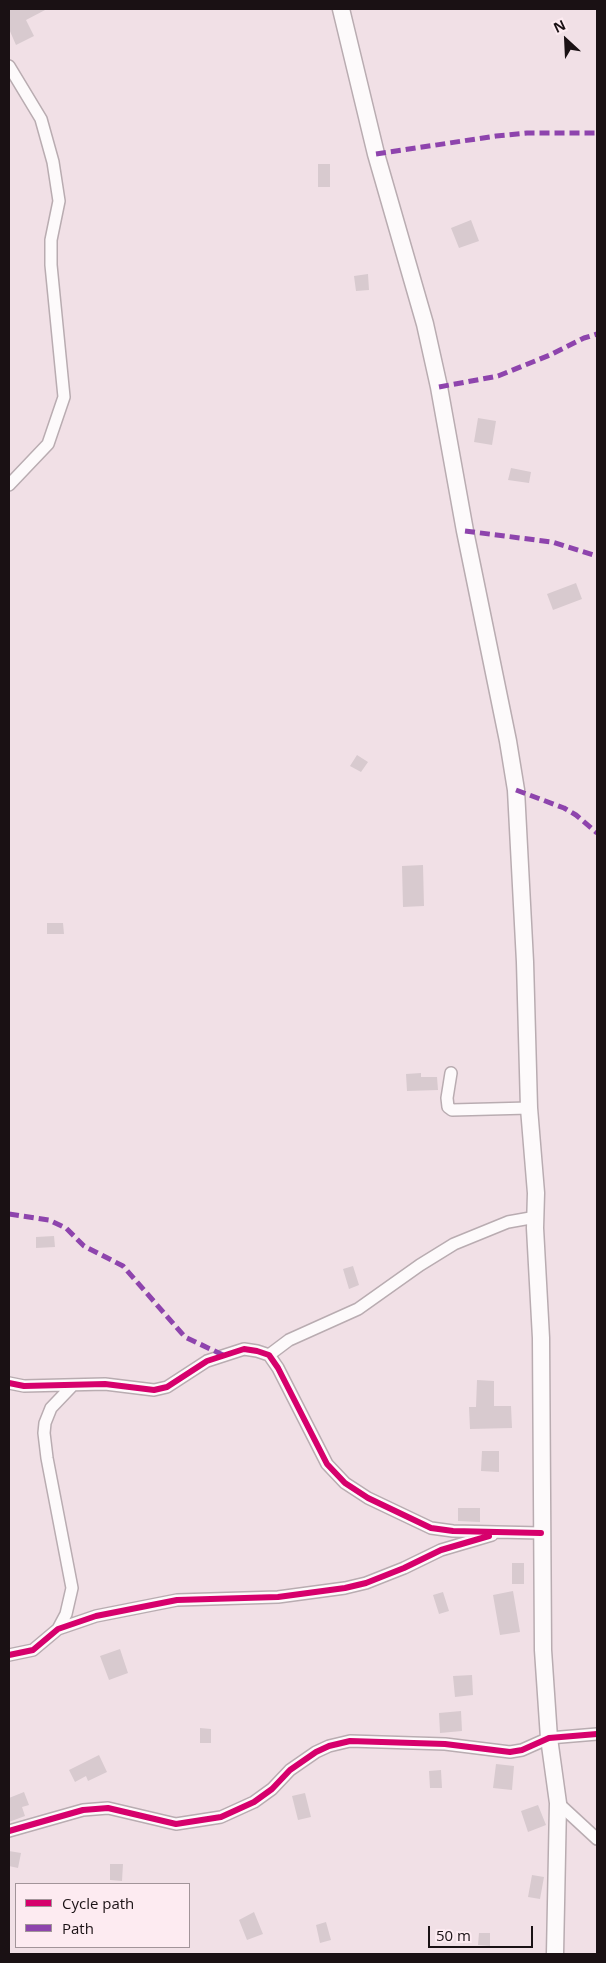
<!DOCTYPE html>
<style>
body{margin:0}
#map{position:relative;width:606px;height:1963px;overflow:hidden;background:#f1e0e6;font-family:"Open Sans",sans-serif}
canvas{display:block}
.frame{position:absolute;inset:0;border:10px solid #1a1114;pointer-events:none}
.legend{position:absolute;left:15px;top:1883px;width:175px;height:65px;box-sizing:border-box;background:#fdebf1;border:1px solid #a29499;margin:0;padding:6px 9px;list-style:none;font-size:15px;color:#1a1114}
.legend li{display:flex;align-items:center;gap:10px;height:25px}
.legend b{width:25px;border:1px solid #a29499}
.north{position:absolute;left:541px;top:15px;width:50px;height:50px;-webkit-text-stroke:4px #fdebf1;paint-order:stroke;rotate:335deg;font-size:14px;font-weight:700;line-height:20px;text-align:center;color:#1a1114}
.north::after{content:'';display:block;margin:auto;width:18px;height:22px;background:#1a1114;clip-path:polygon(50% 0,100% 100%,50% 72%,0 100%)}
.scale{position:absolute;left:428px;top:1926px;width:105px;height:22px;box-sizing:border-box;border:2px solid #1a1114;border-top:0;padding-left:6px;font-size:15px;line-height:18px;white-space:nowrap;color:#1a1114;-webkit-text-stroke:4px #fdebf1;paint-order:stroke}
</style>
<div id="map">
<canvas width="606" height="1963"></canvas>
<div class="frame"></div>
<ul class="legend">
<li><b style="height:6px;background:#d6006c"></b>Cycle path</li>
<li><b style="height:6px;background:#8e44ad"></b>Path</li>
</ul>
<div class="north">N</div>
<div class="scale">50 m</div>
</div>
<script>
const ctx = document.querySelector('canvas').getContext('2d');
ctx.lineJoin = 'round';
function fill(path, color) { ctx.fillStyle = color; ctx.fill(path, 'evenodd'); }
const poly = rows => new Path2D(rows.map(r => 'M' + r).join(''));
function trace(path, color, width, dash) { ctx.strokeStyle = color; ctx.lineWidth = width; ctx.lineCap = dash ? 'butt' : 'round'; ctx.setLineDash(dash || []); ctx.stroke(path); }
fill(poly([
 [9,9,47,9,26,20,34,36,16,45,9,29],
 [318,164,330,164,330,187,318,187],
 [471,220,479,241,459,248,451,228],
 [368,274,369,290,356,291,354,276],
 [478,418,496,421,492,445,474,442],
 [511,468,531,472,529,483,508,480],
 [576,583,582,599,553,610,547,594],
 [357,755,368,762,361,772,350,766],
 [423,865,424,906,403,907,402,866],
 [47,923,63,923,64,934,47,934],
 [421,1073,421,1077,437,1077,438,1090,407,1091,406,1074],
 [54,1236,55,1247,36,1248,36,1237],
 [353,1266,359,1285,349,1289,343,1269],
 [477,1380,494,1381,494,1406,511,1406,512,1428,470,1429,469,1407,476,1407],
 [482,1451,499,1451,499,1472,481,1471],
 [458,1508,480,1508,480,1522,458,1521],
 [512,1563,524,1563,524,1584,512,1584],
 [513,1591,520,1632,500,1635,493,1595],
 [443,1592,449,1611,439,1614,433,1595],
 [120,1649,128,1673,109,1680,100,1656],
 [472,1675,473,1695,455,1697,453,1676],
 [461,1711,462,1731,440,1733,439,1713],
 [200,1728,211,1729,211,1743,200,1743],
 [99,1755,107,1772,88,1781,86,1776,75,1782,69,1770],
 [496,1764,514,1766,512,1790,493,1788],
 [441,1770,442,1788,430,1788,429,1771],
 [24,1792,29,1805,22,1807,25,1816,9,1822,9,1798],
 [305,1793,311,1817,298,1820,292,1796],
 [538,1805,546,1825,528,1832,521,1811],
 [9,1851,21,1853,18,1868,9,1866],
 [110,1864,123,1864,122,1881,110,1880],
 [532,1875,544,1877,540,1899,528,1897],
 [254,1912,263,1934,247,1940,239,1920],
 [326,1922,331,1940,320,1943,316,1925],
 [479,1933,490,1933,490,1946,478,1945]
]), '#d8cacf');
const street = poly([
 [9,66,41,119,53,162,59,201,51,240,51,265,64,397,48,444,9,485],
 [451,1073,447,1098,448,1107,452,1110,529,1108],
 [269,1355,289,1340,358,1309,420,1265,454,1244,508,1222,536,1217],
 [9,1383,24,1386,105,1384,154,1390,167,1387,207,1361,244,1349,257,1351,269,1355,278,1368,327,1464,345,1483,368,1498,431,1528,453,1531,541,1533],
 [58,1629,66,1614,72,1588,47,1458,44,1433,45,1423,51,1408,73,1385],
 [9,1655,33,1650,58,1629,96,1616,177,1600,278,1597,345,1588,366,1583,404,1568,441,1550,492,1535],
 [558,1803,597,1839],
 [9,1831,83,1810,108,1808,176,1824,221,1817,254,1802,272,1789,290,1770,316,1752,329,1746,350,1741,445,1744,510,1752,522,1750,549,1738,597,1734]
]);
const secondary = poly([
 [341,9,376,154,425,324,439,387,465,531,508,741,516,790,525,962,529,1108,536,1193,535,1228,541,1338,543,1650,549,1738,558,1803,555,1954]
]);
trace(street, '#b9acb1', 14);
trace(secondary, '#b9acb1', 19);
trace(street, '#fdfafb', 11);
trace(secondary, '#fdfafb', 16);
trace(poly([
 [376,154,496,136,527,133,597,133],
 [439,387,498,376,550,355,584,338,597,334],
 [465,531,552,542,597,556],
 [516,790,564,808,576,815,597,833],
 [9,1214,49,1220,66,1228,84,1246,123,1266,185,1337,223,1355]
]), '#8e44ad', 5, [10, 5]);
trace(poly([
 [9,1383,24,1386,105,1384,154,1390,167,1387,207,1361,244,1349,257,1351,269,1355,278,1368,327,1464,345,1483,368,1498,431,1528,453,1531,541,1533],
 [9,1655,33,1650,58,1629,96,1616,177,1600,278,1597,345,1588,366,1583,404,1568,441,1550,489,1536],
 [9,1831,83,1810,108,1808,176,1824,221,1817,254,1802,272,1789,290,1770,316,1752,329,1746,350,1741,445,1744,510,1752,522,1750,549,1738,597,1734]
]), '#d6006c', 6);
</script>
